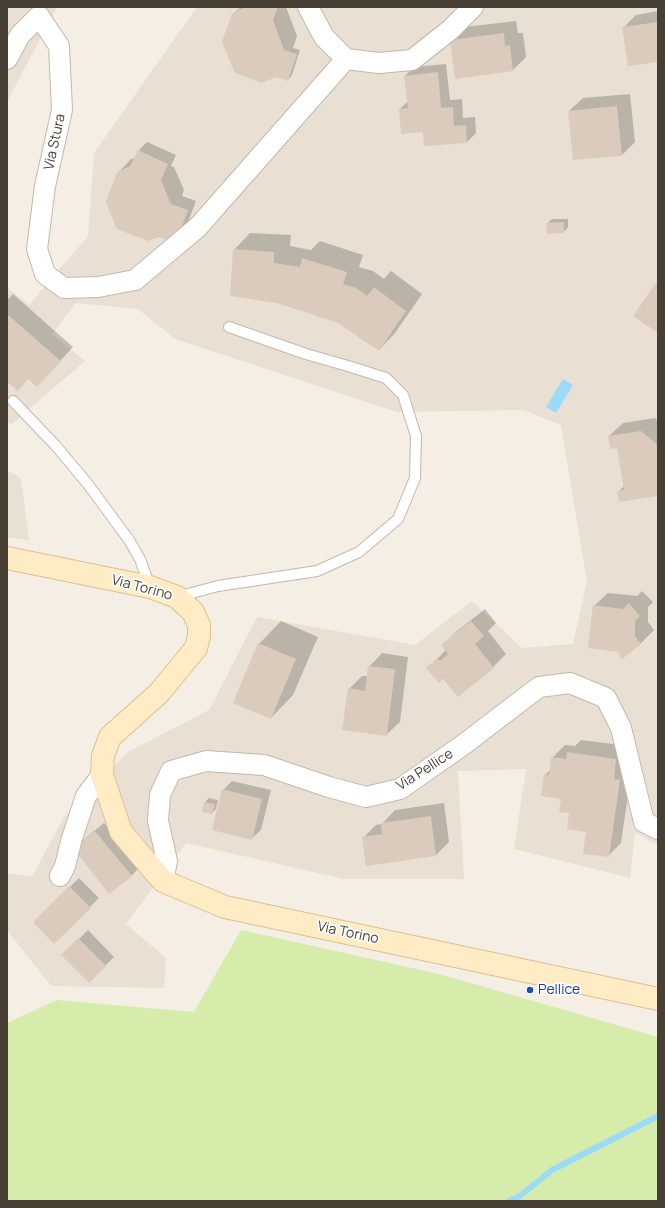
<!DOCTYPE html>
<style>
body{margin:0}
#map{position:relative;width:665px;height:1208px;overflow:hidden;background:#f4eee5;font-family:Manrope,sans-serif}
canvas{display:block}
.frame{position:absolute;inset:0;border:8px solid #473e34;pointer-events:none}
</style>
<div id="map">
<canvas width="665" height="1208"></canvas>
<div class="frame"></div>
</div>
<script>
const ctx = document.querySelector('canvas').getContext('2d');
ctx.lineJoin = 'round';
function fill(path, color) { ctx.fillStyle = color; ctx.fill(path, 'evenodd'); }
const poly = rows => new Path2D(rows.map(r => 'M' + r).join(''));
function trace(path, color, width, dash) { ctx.strokeStyle = color; ctx.lineWidth = width; ctx.lineCap = dash ? 'butt' : 'round'; ctx.setLineDash(dash || []); ctx.stroke(path); }
function drawText(font, color, halo, rows, align = 'center') {
  ctx.font = font + ' Manrope,sans-serif'; ctx.lineWidth = 3.5; ctx.setLineDash([]); ctx.textBaseline = 'middle'; ctx.strokeStyle = halo; ctx.fillStyle = color; for (const [text, x, y, turn = 0] of rows) {
    ctx.save(); ctx.translate(x, y); ctx.rotate((+turn || 0) * Math.PI / 180); ctx.textAlign = isNaN(turn) ? turn : align; if (halo) ctx.strokeText(text, 0, 0); ctx.fillText(text, 0, 0); ctx.restore();
  }
}
fill(poly([
 [7,7,57,7,8,100,7,99],
 [197,7,658,7,658,845,635,833,630,878,514,849,526,769,458,771,464,879,344,879,186,843,126,924,166,958,164,988,51,986,7,930,7,873,32,877,64,817,128,752,209,710,257,617,415,645,472,601,522,648,573,644,587,581,561,425,524,410,397,412,175,339,138,309,76,303,52,334,85,361,12,424,7,422,7,287,29,305,88,236,94,153],
 [7,470,21,478,29,540,7,537]
]), '#e9e0d3');
fill(poly([
 [241,930,439,974,658,1037,658,1201,7,1201,7,1023,57,1000,194,1012]
]), '#d5ecaa');
fill(poly([
 [563,379,573,385,556,413,546,407]
]), '#9bdbf7');
fill(poly([
 [241,7,286,7,297,36,293,48,300,50,292,75,288,80,233,14],
 [658,11,658,61,623,28,636,15],
 [516,21,518,33,523,33,526,57,513,70,451,40,465,27],
 [446,64,450,100,462,99,463,118,475,117,476,133,467,142,424,131,400,109,408,101,405,76,414,67],
 [630,94,635,142,622,155,569,111,583,98],
 [147,142,176,155,171,166,174,167,184,190,182,196,196,201,184,233,118,173,131,159,135,158,138,151],
 [552,219,568,219,568,227,564,232,547,224],
 [250,233,291,235,290,246,311,250,320,241,363,255,359,267,373,271,384,279,391,271,422,294,395,333,379,350,234,250],
 [13,294,73,347,50,372,29,378,17,390,7,381,7,300],
 [655,418,658,421,658,495,618,492,624,486,618,446,609,436,623,423],
 [642,591,653,602,648,607,648,622,654,630,641,643,622,658,594,606,608,593,637,596],
 [485,609,496,623,488,631,506,654,493,667,458,696,443,678,428,668,446,650,443,645,456,632],
 [281,621,318,637,293,695,271,718,259,644],
 [382,653,408,657,400,722,386,735,349,689,362,676,368,676,369,667],
 [581,740,629,746,632,767,621,843,608,856,570,812,562,798,545,775,551,769,552,758,565,745,575,746],
 [232,781,271,790,261,830,252,838,223,790],
 [209,798,218,800,216,809,212,813,205,802],
 [444,803,449,842,436,855,366,865,363,838,376,825,382,824,395,810],
 [104,823,140,867,131,876,74,848,83,840],
 [79,878,99,898,54,942,34,922],
 [88,930,114,957,89,982,63,955]
]), '#0003');
trace(poly([
 [509,1201,520,1196,552,1170,658,1116]
]), '#9bdbf7', 6);
fill(poly([
 [245,7,278,7,273,20,284,50,297,54,288,81,276,77,262,83,235,73,222,42,232,14],
 [658,22,658,62,628,66,622,27],
 [504,33,505,46,510,45,513,71,455,79,450,40],
 [438,72,441,108,453,107,454,126,466,125,467,143,424,146,423,132,401,134,399,109,408,108,404,76],
 [617,106,622,156,573,160,568,111],
 [138,150,168,164,161,180,171,204,188,210,176,243,159,237,148,241,117,229,106,202,117,172,130,166],
 [564,222,564,233,547,234,546,223],
 [233,249,274,252,274,263,300,267,302,258,347,272,343,284,356,288,367,296,374,287,406,311,379,351,338,323,277,303,230,296],
 [658,280,658,333,633,316],
 [7,314,61,361,37,387,28,379,18,391,7,382],
 [641,431,658,445,658,496,619,502,617,491,624,490,617,448,610,449,608,436],
 [629,603,640,616,635,621,635,636,641,644,622,659,618,652,588,648,593,605,623,609],
 [471,621,484,636,475,644,494,668,458,697,443,679,439,683,426,668,437,658,440,661,448,654,441,645],
 [258,643,296,659,271,719,233,703],
 [368,666,395,669,387,736,342,730,348,688,365,691],
 [567,752,616,759,614,779,620,780,609,857,583,854,586,832,567,829,569,813,559,812,561,799,541,796,544,774,549,775,551,757,566,759],
 [222,789,262,799,252,840,212,830],
 [204,802,215,804,212,814,202,812],
 [431,816,436,856,366,866,362,837,382,834,381,823],
 [95,831,132,876,109,894,73,848],
 [69,886,91,908,54,944,33,922],
 [78,938,106,966,89,983,61,955]
]), '#dacbbc');
const lane = poly([
 [13,401,56,446,87,483,129,540,140,559,150,587],
 [177,597,218,586,317,571,359,552,398,519,415,478,416,436,403,395,386,378,348,366,306,354,229,327]
]);
const street = poly([
 [308,7,324,37,346,59,379,63,412,60,450,30,473,7],
 [7,59,20,35,39,16,59,46,62,110,45,186,37,249,45,274,64,288,98,287,135,280,198,227,346,59],
 [60,876,65,866,72,838,86,796,102,775],
 [163,881,167,861,158,821,160,795,171,771,206,761,264,765,329,787,366,797,400,789,463,745,539,687,570,683,606,698,621,728,644,822,658,829]
]);
const secondary = poly([
 [7,558,150,587,177,597,193,612,199,625,199,636,196,648,159,693,110,737,103,756,102,775,121,832,163,881,225,907,658,999]
]);
trace(lane, '#c3b8aa', 12);
trace(street, '#c3b8aa', 22);
trace(secondary, '#dcc192', 24);
trace(lane, '#fff', 10);
trace(street, '#fff', 20);
trace(secondary, '#ffebc4', 22);
for (const [x, y, r, color] of [
 [530,990,4,"#1a4fb4"]
]) { const dot = new Path2D(); dot.arc(x, y, r, 0, 2 * Math.PI); ctx.fillStyle = color; ctx.fill(dot); trace(dot, '#fff', 1.5); }
drawText('14px', '#473e34', '#fff', [
 ["Via Stura",55,142,-78],
 ["Via Torino",142,588,15],
 ["Via Pellice",425,770,-33],
 ["Via Torino",348,933,12]
]);
drawText('14px', '#164399', '#fff', [
 ["Pellice",538,990]
], 'left');
</script>
